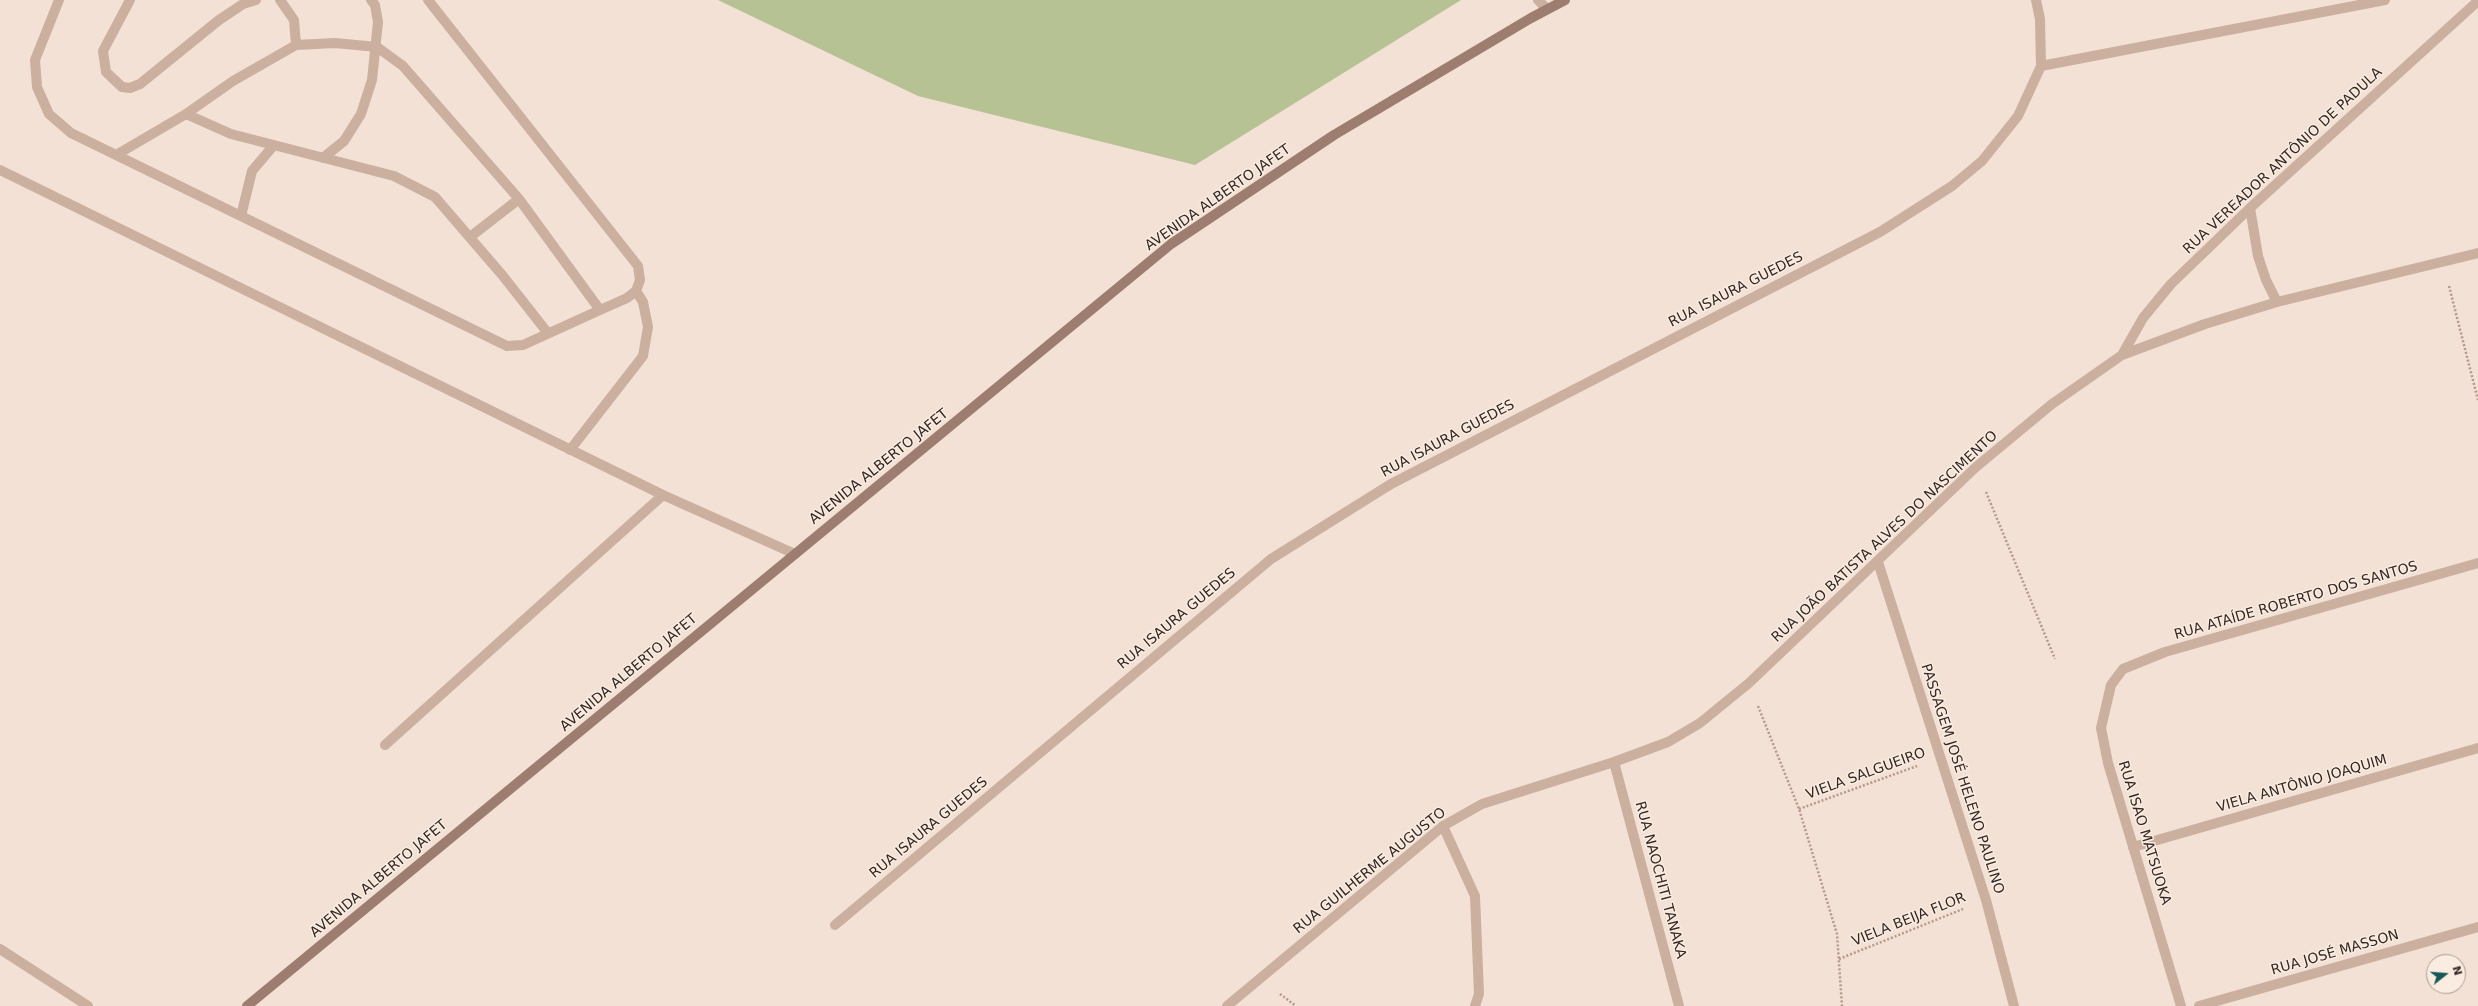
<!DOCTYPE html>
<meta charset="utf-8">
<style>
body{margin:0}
#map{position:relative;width:2478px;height:1006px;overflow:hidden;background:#f2e1d4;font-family:"DejaVu Sans",sans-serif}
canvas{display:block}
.north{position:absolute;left:2426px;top:954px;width:40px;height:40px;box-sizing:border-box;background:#faece0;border:1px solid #ab9d95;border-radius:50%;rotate:73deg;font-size:11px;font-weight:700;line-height:16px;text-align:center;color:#342724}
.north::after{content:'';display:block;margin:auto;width:14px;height:18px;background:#165856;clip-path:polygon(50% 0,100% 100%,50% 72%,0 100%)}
</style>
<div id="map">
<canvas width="2478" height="1006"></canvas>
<div class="north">N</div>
</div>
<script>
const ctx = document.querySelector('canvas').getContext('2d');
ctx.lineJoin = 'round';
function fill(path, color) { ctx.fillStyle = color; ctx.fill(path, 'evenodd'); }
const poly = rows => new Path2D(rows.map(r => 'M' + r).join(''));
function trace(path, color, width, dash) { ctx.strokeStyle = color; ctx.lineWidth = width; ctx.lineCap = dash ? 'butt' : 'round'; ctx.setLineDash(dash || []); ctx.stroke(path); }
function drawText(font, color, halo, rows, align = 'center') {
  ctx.font = font + ' "DejaVu Sans",sans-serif'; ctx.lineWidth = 3; ctx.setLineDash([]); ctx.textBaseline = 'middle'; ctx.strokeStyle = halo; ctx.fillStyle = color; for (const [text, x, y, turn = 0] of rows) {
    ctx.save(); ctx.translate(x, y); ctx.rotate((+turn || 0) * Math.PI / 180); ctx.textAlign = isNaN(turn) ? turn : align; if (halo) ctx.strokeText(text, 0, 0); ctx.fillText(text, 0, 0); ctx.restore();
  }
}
fill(poly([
 [718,0,1461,0,1195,165,918,96]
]), '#b6c293');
trace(poly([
 [2449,286,2478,400],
 [1986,492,2055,659],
 [1758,706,1799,809,1837,934,1842,1006],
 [1799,809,1917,766],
 [1839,959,1963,909],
 [1280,994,1296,1006]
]), '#b6998a', 2.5, [2, 2]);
trace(poly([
 [59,0,35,60,37,87,49,114,71,133,507,346,523,345,600,310],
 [130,0,103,51,106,72,122,87,130,88,140,84,219,20,243,4,256,0],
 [280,0,294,20,296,45],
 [186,114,231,134,394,176,435,197,503,276,547,332],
 [116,155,186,114,233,81,296,45,335,43,377,47,403,66,519,199,600,310,627,298,636,291,640,280,638,266,428,0],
 [323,158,344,141,361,114,372,80,378,22,375,5,371,0],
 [0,170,663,495,795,554],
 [241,216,252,171,274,145],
 [470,237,519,199],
 [570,450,643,356,648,327,643,302,636,291],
 [1878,562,1986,900,2014,1006],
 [385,745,663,495],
 [1443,826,1475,896,1479,994,1475,1006],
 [2133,847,2478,748],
 [0,949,88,1006]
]), '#cbaf9f', 10);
trace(poly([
 [1538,0,1547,9],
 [2041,66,2385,0],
 [2250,208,2258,256,2266,280,2277,302],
 [2122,355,2143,318,2171,284,2250,208,2478,1],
 [1614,762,1679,1006],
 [835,925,1271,559,1391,484,1880,232,1952,186,1982,161,2018,116,2041,66,2040,19,2036,0],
 [1227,1006,1443,826,1482,804,1614,762,1668,742,1700,723,1749,683,1976,467,2052,404,2122,355,2205,324,2277,302,2478,253],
 [2181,1006,2108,763,2101,728,2111,685,2123,669,2165,652,2478,563],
 [2199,1006,2478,927]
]), '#cbaf9f', 10);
trace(poly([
 [247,1006,1171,244,1334,135,1531,18,1565,0]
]), '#9e7d71', 10);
drawText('14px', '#342724', '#faece0', [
 ["RUA VEREADOR ANTÔNIO DE PADULA",2283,161,-43],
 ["AVENIDA ALBERTO JAFET",1218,198,-35],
 ["RUA ISAURA GUEDES",1736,290,-27],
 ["RUA ISAURA GUEDES",1448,439,-28],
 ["AVENIDA ALBERTO JAFET",879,467,-39],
 ["RUA JOÃO BATISTA ALVES DO NASCIMENTO",1885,537,-43],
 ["RUA ATAÍDE ROBERTO DOS SANTOS",2296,601,-16],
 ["RUA ISAURA GUEDES",1177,619,-40],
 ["AVENIDA ALBERTO JAFET",629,673,-40],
 ["VIELA SALGUEIRO",1866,774,-20],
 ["PASSAGEM JOSÉ HELENO PAULINO",1962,779,72],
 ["VIELA ANTÔNIO JOAQUIM",2302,784,-16],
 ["RUA ISAURA GUEDES",929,828,-40],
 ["RUA ISAO MATSUOKA",2144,833,73],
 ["RUA GUILHERME AUGUSTO",1370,871,-39],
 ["AVENIDA ALBERTO JAFET",379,879,-40],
 ["RUA NAOCHITI TANAKA",1660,880,75],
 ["VIELA BEIJA FLOR",1909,920,-22],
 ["RUA JOSÉ MASSON",2335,953,-16]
]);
</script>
